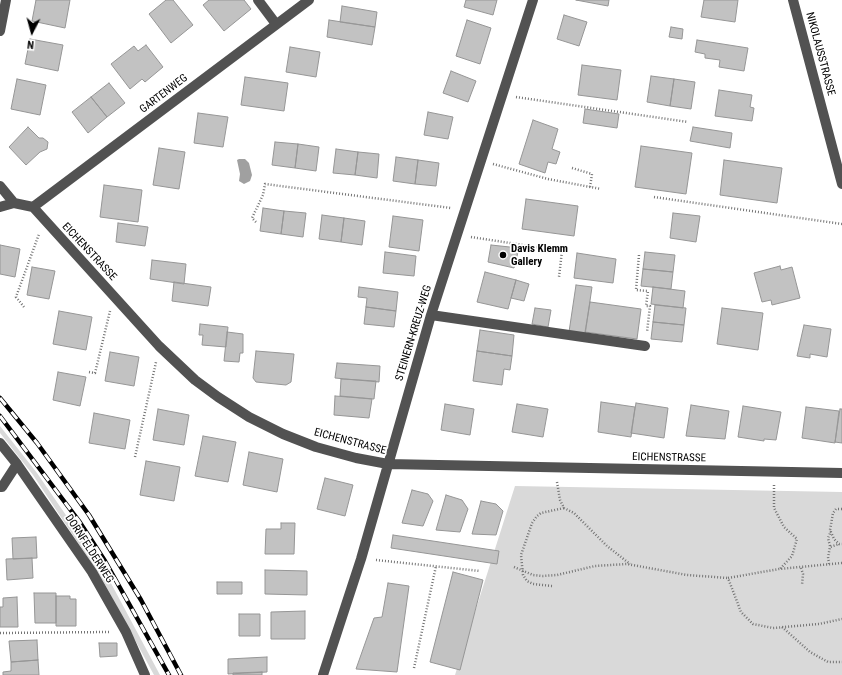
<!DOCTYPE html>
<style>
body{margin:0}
#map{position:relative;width:842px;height:675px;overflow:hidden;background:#fff;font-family:"Roboto Condensed",sans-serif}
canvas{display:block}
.north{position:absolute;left:12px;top:12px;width:40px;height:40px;-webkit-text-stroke:3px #fff;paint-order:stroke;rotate:186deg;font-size:11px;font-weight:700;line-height:16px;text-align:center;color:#000}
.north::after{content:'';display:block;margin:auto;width:14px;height:18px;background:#000;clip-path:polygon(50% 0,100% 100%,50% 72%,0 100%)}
</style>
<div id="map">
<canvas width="842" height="675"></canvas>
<div class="north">N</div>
</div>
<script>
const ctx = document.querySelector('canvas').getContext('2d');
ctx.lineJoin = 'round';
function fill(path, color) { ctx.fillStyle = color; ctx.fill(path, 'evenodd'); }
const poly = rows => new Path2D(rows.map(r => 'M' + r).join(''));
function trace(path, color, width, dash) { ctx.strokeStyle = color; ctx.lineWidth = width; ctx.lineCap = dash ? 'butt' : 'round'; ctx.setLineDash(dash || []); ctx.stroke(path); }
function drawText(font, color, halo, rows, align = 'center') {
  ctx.font = font + ' "Roboto Condensed",sans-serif'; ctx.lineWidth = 3.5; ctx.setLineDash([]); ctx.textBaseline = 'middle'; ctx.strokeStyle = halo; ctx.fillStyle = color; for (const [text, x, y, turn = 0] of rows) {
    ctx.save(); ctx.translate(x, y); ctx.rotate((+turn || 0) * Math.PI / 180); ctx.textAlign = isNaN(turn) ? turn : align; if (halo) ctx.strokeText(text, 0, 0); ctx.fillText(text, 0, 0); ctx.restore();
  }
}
fill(poly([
 [0,426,37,473,105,572,160,675,154,675,102,579,33,475,0,433],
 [515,486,842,492,842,675,455,675]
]), '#d9d9d9');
fill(poly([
 [239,159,245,159,249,163,252,175,250,181,244,184,239,181,240,174,237,160]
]), '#a0a0a0');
const building = poly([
 [36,0,70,0,65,28,32,21,36,0],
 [166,0,173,0,193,25,171,43,149,14,166,0],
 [209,0,244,0,251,9,224,31,203,5,209,0],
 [466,0,497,0,493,15,464,7,466,0],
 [576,0,609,0,608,6,576,0],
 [704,0,738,0,735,22,701,17,704,0],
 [342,6,377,12,375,27,340,22,342,6],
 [564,15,587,22,579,46,557,39,564,15],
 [329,20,375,27,372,45,327,37,329,20],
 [467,20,491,28,480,64,456,56,467,20],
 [671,27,683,29,682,39,669,37,671,27],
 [30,39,63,45,58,71,25,64,30,39],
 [697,40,748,48,744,71,719,67,720,60,705,58,705,54,695,52,697,40],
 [146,45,163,67,145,82,142,79,130,89,111,64,134,46,138,51,146,45],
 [290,47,320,52,316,77,286,72,290,47],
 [582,65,621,70,617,100,578,95,582,65],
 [451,71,476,81,468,102,443,93,451,71],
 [651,76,674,79,670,106,647,102,651,76],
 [245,77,288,83,284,111,241,105,245,77],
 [17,79,46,85,40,115,11,109,17,79],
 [674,79,695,82,691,109,670,106,674,79],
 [109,83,125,103,107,117,91,97,109,83],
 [719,90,752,95,750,107,754,108,752,121,715,116,719,90],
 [91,97,107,117,88,133,72,112,91,97],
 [585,109,619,114,617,128,583,123,585,109],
 [428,112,453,117,448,139,424,135,428,112],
 [198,113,228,117,223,147,194,143,198,113],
 [533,120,558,129,552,149,560,152,556,164,548,162,545,173,519,164,533,120],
 [28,127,39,138,43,138,48,142,47,149,40,152,26,165,9,147,28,127],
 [693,127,732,133,730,148,690,141,693,127],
 [275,142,298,144,295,168,272,165,275,142],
 [298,144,319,147,316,171,295,168,298,144],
 [641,146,692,153,686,194,635,187,641,146],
 [159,148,185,152,179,189,153,185,159,148],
 [336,149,358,152,355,175,333,173,336,149],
 [358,152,379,154,377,178,355,175,358,152],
 [396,157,418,160,415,184,393,181,396,157],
 [418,160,439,163,436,186,415,184,418,160],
 [724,160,782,168,777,203,720,195,724,160],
 [104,185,142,190,138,222,100,217,104,185],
 [526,199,578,206,574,236,522,229,526,199],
 [263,208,284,211,281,234,260,231,263,208],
 [284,211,306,213,303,237,281,234,284,211],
 [673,213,700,216,696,242,670,238,673,213],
 [322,215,344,218,341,242,319,239,322,215],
 [393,216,423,220,419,251,389,247,393,216],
 [344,218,365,221,362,245,341,242,344,218],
 [118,223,148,227,145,246,116,242,118,223],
 [0,245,20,249,15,277,0,274,0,245],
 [491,245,519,248,514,268,488,262,491,245],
 [385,252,416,256,414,276,383,273,385,252],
 [645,252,675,255,673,272,643,269,645,252],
 [577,253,616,259,613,283,574,278,577,253],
 [152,260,186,264,184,284,150,279,152,260],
 [780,266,781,270,792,267,800,298,772,305,771,300,762,302,754,273,780,266],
 [32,267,55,271,49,299,27,295,32,267],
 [643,269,673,272,671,289,641,286,643,269],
 [485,272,516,280,508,309,477,302,485,272],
 [516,280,529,284,524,301,511,298,516,280],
 [174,282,211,287,208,306,172,301,174,282],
 [576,285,592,287,585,335,569,332,576,285],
 [359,287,398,292,396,311,366,307,367,298,358,297,359,287],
 [653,287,685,291,683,308,651,304,653,287],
 [590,302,641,309,637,339,585,332,590,302],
 [655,305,686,308,684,325,653,322,655,305],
 [366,307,396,311,394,327,364,324,366,307],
 [535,308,551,310,548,327,532,324,535,308],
 [722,308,763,313,758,350,717,344,722,308],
 [59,311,92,317,86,350,53,344,59,311],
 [653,322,684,325,682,342,651,339,653,322],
 [200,324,228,327,226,347,202,345,203,335,199,335,200,324],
 [804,325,831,329,827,357,810,354,810,358,797,356,804,325],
 [480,330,514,335,512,356,477,351,480,330],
 [227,332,243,334,243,353,240,353,239,362,224,361,227,332],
 [256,351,294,354,291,382,286,385,256,382,253,378,256,351],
 [477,351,512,356,510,370,504,369,502,385,473,381,477,351],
 [110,352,139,357,134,386,105,381,110,352],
 [337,363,380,366,379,382,335,378,337,363],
 [58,372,86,377,80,406,53,400,58,372],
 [341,379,376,381,374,399,340,396,341,379],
 [335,396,372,399,369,418,334,415,335,396],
 [601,402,635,407,631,437,598,432,601,402],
 [636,403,668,408,664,438,631,433,636,403],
 [445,404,474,409,470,435,441,430,445,404],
 [517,404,548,409,543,437,512,432,517,404],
 [691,405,729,411,725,439,686,436,691,405],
 [743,406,781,412,776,440,764,439,764,441,738,437,743,406],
 [806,407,839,411,835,443,802,438,806,407],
 [158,409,189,415,184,445,153,440,158,409],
 [840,409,842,409,842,443,835,442,840,409],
 [94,413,130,420,125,449,89,443,94,413],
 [203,436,236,442,228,482,195,476,203,436],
 [249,452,283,459,277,492,243,485,249,452],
 [146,461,180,467,174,501,140,495,146,461],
 [325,478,353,485,345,516,317,509,325,478],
 [412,490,428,494,433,501,423,526,402,523,412,490],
 [446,495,462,500,468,509,460,532,436,530,446,495],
 [481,501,496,504,503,511,496,535,472,534,481,501],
 [281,523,295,523,294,554,265,554,266,529,281,529,281,523],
 [393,535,499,551,497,564,391,548,393,535],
 [36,537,37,558,13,559,12,538,36,537],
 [32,558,33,578,7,580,6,559,32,558],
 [265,570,307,571,307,595,265,594,265,570],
 [453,572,483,580,460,670,430,662,453,572],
 [217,582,242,582,242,594,217,594,217,582],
 [388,583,409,586,397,672,356,669,374,618,382,617,388,583],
 [34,593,56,593,56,623,35,623,34,593],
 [56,596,70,596,70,599,76,599,76,626,56,626,56,596],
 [17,597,18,627,0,627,0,607,3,607,3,598,17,597],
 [305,611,305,639,271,639,271,612,305,611],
 [239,614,260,614,260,636,239,636,239,614],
 [37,640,38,660,11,662,9,641,37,640],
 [99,643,117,643,117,656,100,657,99,643],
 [267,657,267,672,228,674,228,659,267,657],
 [38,660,39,675,3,675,3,672,11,671,11,662,38,660],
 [262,672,262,675,233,675,233,673,262,672]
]);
fill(building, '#c2c2c2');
trace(building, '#969696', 1);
trace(poly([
 [516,97,688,122],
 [493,164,548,179,601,189],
 [572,168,592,174,590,187],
 [654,197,842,224],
 [256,222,252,218,263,195,265,184,451,208],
 [471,237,562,251,559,277],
 [639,255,636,290,648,291,646,306,650,306,647,332],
 [24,307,16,297,39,234],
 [89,372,95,373,110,311],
 [135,457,156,362],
 [557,482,560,500,564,508,574,513,607,546,630,564],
 [774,485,774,508,784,527,797,539,792,556,780,569],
 [842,509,836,509,833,513,830,530,834,539,839,544,842,544],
 [830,546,828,538,831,531],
 [376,560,480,571],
 [842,563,779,569,728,578,741,612,753,624,773,628,819,624,842,619],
 [829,564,828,557,830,547,839,544],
 [514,567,533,575,543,576,557,575,595,566,627,564,687,575,728,578],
 [801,568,803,574,802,585],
 [552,586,533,584,527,581,523,575,521,555,532,523,537,516,541,513,564,508],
 [782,627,810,652,828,662,842,662],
 [0,633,109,632],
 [414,668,436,566]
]), '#747474', 2.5, [1, 2]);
trace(poly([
 [258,0,276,24],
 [793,0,842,184],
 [0,31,6,0],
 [0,186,14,203,33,207,159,346,195,380,218,397,249,417,283,434,316,447,356,458,388,464,842,473],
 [0,207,14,203],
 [33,207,309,0],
 [431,315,645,346],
 [0,443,17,464,92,572,126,632,145,675],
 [0,487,2,487,17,464],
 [323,675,361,559,431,315,533,0]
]), '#525252', 10);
const rail = poly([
 [0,398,37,443,89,515,141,600,181,675],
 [0,416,79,521,105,561,169,675]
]);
trace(rail, '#000', 4.5);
trace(rail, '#fff', 3, [9]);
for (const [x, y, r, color] of [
 [503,255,4,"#000"]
]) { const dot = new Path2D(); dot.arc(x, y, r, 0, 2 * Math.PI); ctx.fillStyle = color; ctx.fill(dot); trace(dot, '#fff', 1.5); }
drawText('11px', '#000', '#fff', [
 ["NIKOLAUSSTRASSE",820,54,75],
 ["GARTENWEG",164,94,-37],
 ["EICHENSTRASSE",89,252,47],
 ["STEINERN-KREUZ-WEG",414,333,-73],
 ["EICHENSTRASSE",350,442,15],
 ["EICHENSTRASSE",669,458,1],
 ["DORNFELDERWEG",89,549,57]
]);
drawText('bold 11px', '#000', '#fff', [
 ["Davis Klemm",511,249],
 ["Gallery",511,262]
], 'left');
</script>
